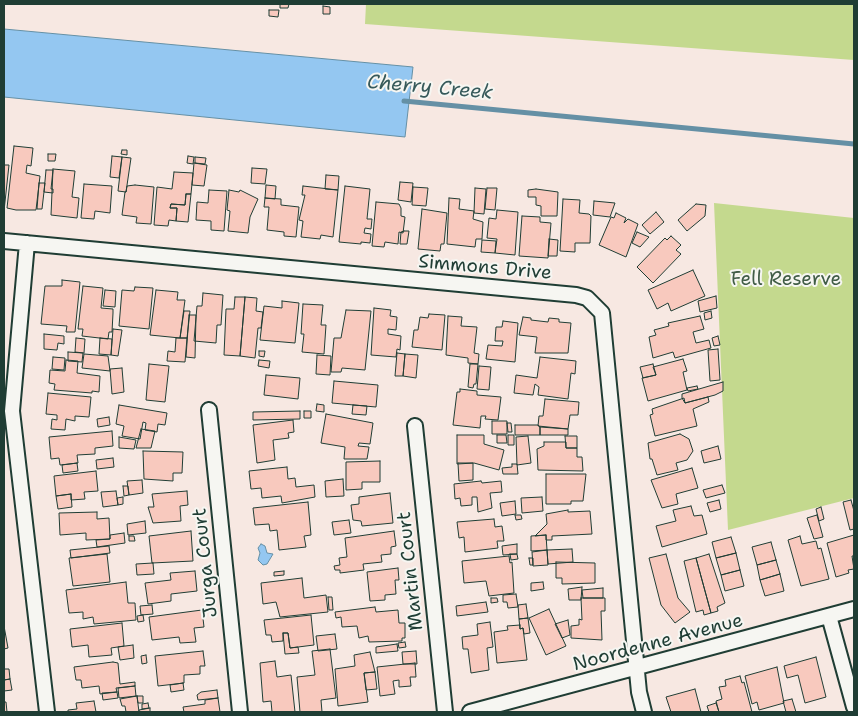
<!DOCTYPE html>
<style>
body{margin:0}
#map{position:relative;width:858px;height:716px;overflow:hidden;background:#f7e8e2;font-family:"Shantell Sans",sans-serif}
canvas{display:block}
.frame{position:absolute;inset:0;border:5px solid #1f3d34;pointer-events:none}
</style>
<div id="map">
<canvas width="858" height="716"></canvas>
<div class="frame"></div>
</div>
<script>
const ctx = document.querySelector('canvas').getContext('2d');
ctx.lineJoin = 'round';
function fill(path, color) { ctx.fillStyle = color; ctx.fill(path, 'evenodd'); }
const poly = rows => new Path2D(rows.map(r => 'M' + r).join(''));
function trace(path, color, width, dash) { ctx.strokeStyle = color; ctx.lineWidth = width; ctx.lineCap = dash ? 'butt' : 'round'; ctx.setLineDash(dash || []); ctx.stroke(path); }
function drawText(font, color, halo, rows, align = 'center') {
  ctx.font = font + ' "Shantell Sans",sans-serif'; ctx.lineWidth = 4; ctx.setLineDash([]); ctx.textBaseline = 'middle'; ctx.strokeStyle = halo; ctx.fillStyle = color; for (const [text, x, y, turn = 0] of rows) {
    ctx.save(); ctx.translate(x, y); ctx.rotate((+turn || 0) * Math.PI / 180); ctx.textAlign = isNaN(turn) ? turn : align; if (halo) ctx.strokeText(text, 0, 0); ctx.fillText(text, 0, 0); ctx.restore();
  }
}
fill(poly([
 [366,4,854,4,854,60,365,24],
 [714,203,854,218,854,498,728,530]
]), '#c4d98e');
const water = poly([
 [4,29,413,67,405,137,4,97,4,29],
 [261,544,265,546,267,553,273,554,267,564,263,565,258,560,260,553,258,548,261,544]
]);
fill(water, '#94c7f1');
trace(water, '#6590a5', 1);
trace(poly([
 [404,101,854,144]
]), '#6590a5', 5);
const building = poly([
 [280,4,289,4,288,8,280,8,280,4],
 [323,6,330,7,330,14,323,14,323,6],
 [269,10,279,10,278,17,269,16,269,10],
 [14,146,33,148,31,166,27,165,26,173,40,176,36,210,16,210,7,208,14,146],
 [122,150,127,150,127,155,121,154,122,150],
 [48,154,56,154,55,161,48,161,48,154],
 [112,156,122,157,119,178,110,177,112,156],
 [188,156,194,157,193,164,187,163,188,156],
 [122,157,131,158,126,192,118,191,122,157],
 [195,157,206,158,205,164,195,163,195,157],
 [194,163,207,165,204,186,192,185,194,163],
 [4,165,9,165,4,211,4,165],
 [252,168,267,169,265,184,251,183,252,168],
 [53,169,75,171,72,197,79,198,77,218,51,215,53,169],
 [46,170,53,170,51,189,53,189,53,193,44,192,46,170],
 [174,172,193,173,191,194,186,194,185,205,171,204,170,208,177,208,176,221,169,220,168,226,154,225,157,187,172,189,174,172],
 [326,175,339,176,338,190,325,189,326,175],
 [400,182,413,183,411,202,398,200,400,182],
 [39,183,45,183,42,209,37,209,39,183],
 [84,184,112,186,110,213,95,211,94,219,81,218,84,184],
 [135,185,154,187,151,224,136,223,137,217,122,215,125,192,126,192,127,186,135,185],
 [266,185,276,186,275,199,265,198,266,185],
 [303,186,338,190,333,237,321,235,320,239,301,237,303,221,299,220,305,195,302,195,303,186],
 [345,186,370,189,367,219,372,219,371,229,365,228,364,233,371,234,370,243,361,242,361,244,339,242,345,186],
 [413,187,428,188,426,206,412,205,413,187],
 [475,188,486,189,484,214,474,213,475,188],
 [487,188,497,188,495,210,485,209,487,188],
 [536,189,558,192,557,216,541,216,541,206,536,205,536,197,528,197,528,190,536,189],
 [209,190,227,191,224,231,211,230,211,221,196,220,197,202,208,203,209,190],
 [229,190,239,192,240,190,258,199,250,217,248,233,228,231,230,211,227,210,229,190],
 [186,194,191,194,188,222,176,221,177,208,170,208,171,204,185,205,186,194],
 [265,198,281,199,281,205,299,207,296,237,284,236,284,232,267,230,269,207,264,207,265,198],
 [449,198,460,199,459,209,474,211,473,219,483,222,482,239,476,239,475,247,447,244,449,198],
 [563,199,580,200,579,213,589,214,591,216,590,243,575,243,575,252,560,251,563,199],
 [594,201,615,203,610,217,593,215,594,201],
 [376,202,399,204,401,208,401,216,405,217,403,233,399,232,398,244,385,242,384,247,372,246,376,202],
 [696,204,706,205,705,216,687,231,678,220,696,204],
 [422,209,447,213,444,244,441,244,440,251,418,249,422,209],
 [497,210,518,212,515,255,495,253,497,239,487,238,489,218,496,219,497,210],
 [656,212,664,222,650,234,642,225,656,212],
 [616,213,626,218,624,223,628,219,638,224,626,257,599,245,611,217,614,218,616,213],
 [522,216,540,217,540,222,551,223,548,258,519,256,522,216],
 [404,231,409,231,407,244,400,244,401,232,404,231],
 [637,232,649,237,640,247,632,243,637,232],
 [671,236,681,245,676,250,681,254,653,283,637,267,665,238,667,240,671,236],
 [549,239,558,240,557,256,548,256,549,239],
 [482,240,496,241,495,253,481,252,482,240],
 [693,270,705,296,671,311,668,303,657,309,648,290,693,270],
 [62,280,80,282,75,332,66,332,67,326,41,324,45,286,62,286,62,280],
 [83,286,103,288,101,308,113,309,113,313,112,332,109,332,108,339,82,336,83,329,78,329,83,286],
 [135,287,153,288,149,329,119,326,122,290,134,291,135,287],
 [105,290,116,291,115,307,103,306,105,290],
 [156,290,178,292,177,300,185,300,180,338,150,335,156,290],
 [203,293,223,295,221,325,217,325,216,343,194,341,197,306,202,306,203,293],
 [716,296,717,308,700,312,698,301,716,296],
 [235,297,245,297,240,356,224,355,226,309,234,309,235,297],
 [245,297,257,298,256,311,263,312,261,328,258,328,255,358,240,356,245,297],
 [282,301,299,303,295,343,260,340,264,306,282,308,282,301],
 [303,304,323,305,321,325,326,325,324,354,302,352,304,334,301,334,303,304],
 [374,308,391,310,390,316,397,317,396,330,388,329,388,334,401,336,400,350,397,349,396,357,371,355,374,308],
 [346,310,371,311,365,370,342,368,341,372,331,372,334,338,341,338,346,310],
 [184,311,190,311,187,338,180,338,184,311],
 [711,311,712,318,705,320,704,313,711,311],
 [429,314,445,315,442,350,412,347,414,330,418,330,420,317,428,318,429,314],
 [189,315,196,315,195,358,186,357,189,315],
 [448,316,462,317,461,326,477,327,474,353,479,354,478,364,468,363,468,358,446,355,448,316],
 [700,316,704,329,693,332,696,343,709,340,711,348,675,358,673,352,653,358,649,337,656,335,654,330,669,326,668,323,700,316],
 [523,317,531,318,531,320,548,322,549,318,559,319,559,322,571,323,568,353,535,353,537,337,519,335,523,317],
 [503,321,518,323,515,362,486,359,488,345,502,346,503,341,495,341,496,327,502,327,503,321],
 [113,329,122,330,118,356,111,355,113,329],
 [44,334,64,336,64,344,58,343,57,350,44,349,44,334],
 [718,336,720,345,714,346,712,338,718,336],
 [76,338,85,339,84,353,75,352,76,338],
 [100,338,112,339,111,355,99,354,100,338],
 [176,338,187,338,185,362,167,361,168,351,175,352,176,338],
 [718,349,720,380,710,381,708,350,718,349],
 [259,351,265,351,264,357,259,356,259,351],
 [68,352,83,353,82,362,68,361,68,352],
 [397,353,405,354,403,376,395,376,397,353],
 [84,354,108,356,110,371,82,368,84,354],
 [405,354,418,355,416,378,403,376,405,354],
 [317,355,331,356,330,375,316,374,317,355],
 [53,357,65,358,64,370,52,369,53,357],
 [540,357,576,361,575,374,571,373,568,399,538,395,539,387,535,384,533,395,514,393,516,375,537,378,540,357],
 [683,359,687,371,683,372,687,390,648,401,642,378,656,375,653,367,683,359],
 [66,360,78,361,77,373,100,376,99,392,92,391,92,393,54,390,55,384,49,383,50,370,65,371,66,360],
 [259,360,270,361,269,368,258,366,259,360],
 [149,364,169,366,165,402,146,400,149,364],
 [470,364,478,364,476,384,474,384,473,388,468,387,470,364],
 [653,364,656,375,643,378,640,367,653,364],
 [479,366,491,367,489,390,477,389,479,366],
 [122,368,124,392,112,394,110,369,122,368],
 [266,375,300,378,298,399,264,395,266,375],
 [334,381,378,385,376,407,332,403,334,381],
 [723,382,723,391,715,395,685,403,682,398,682,394,723,382],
 [697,386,698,389,688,391,687,388,697,386],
 [460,389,477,391,477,395,501,397,498,420,485,419,486,416,481,416,480,428,453,425,457,392,460,392,460,389],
 [48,393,91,397,89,417,75,416,75,421,66,419,65,430,51,429,52,419,57,420,57,415,46,414,48,393],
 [708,397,709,402,693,409,697,426,655,436,650,415,653,414,652,409,684,398,685,403,708,397],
 [545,399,579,402,578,415,570,415,568,429,538,426,539,416,543,416,545,399],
 [317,404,324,405,324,412,316,411,317,404],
 [119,405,167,413,165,425,158,424,157,432,145,430,146,423,143,422,140,439,122,436,124,426,116,424,119,405],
 [353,405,367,406,366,415,352,414,353,405],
 [300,411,300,419,253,420,253,412,300,411],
 [304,411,311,411,311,418,304,418,304,411],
 [326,414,373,423,370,444,359,443,358,446,369,447,367,459,344,459,345,447,321,443,326,414],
 [109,417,110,425,98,427,97,419,109,417],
 [293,420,294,432,288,433,289,438,273,440,275,460,257,463,253,425,293,420],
 [492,421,507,421,507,434,492,434,492,421],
 [507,423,511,423,512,432,508,432,507,423],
 [515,425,538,425,540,427,540,435,515,435,515,425],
 [540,427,568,429,568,435,540,435,540,427],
 [141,429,155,431,151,448,136,448,141,429],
 [112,431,113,446,95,448,95,454,77,455,78,463,60,465,59,458,51,459,49,437,112,431],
 [680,434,689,439,693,451,687,460,676,463,678,470,657,475,652,459,650,459,648,443,680,434],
 [457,435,484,435,484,444,504,450,499,470,474,463,457,464,457,435],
 [497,435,506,435,507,443,497,443,497,435],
 [508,435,514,435,514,445,508,445,508,435],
 [528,436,531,463,517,465,516,437,528,436],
 [565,436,577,436,577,448,566,448,565,436],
 [119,437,136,440,134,449,119,448,119,437],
 [544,442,566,442,566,448,577,448,577,457,582,457,583,471,538,470,537,449,544,446,544,442],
 [718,446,721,459,704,463,701,451,718,446],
 [143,451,183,452,182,473,173,473,173,481,144,479,143,451],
 [113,458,114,467,97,469,96,460,113,458],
 [380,461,380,482,362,482,362,489,346,490,346,462,380,461],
 [77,463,78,471,63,473,62,465,77,463],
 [458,463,473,463,473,480,459,481,458,463],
 [512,464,517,464,518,474,503,474,502,468,512,467,512,464],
 [287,467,288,479,295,478,296,487,314,485,315,497,282,503,281,496,262,498,261,488,251,489,249,471,287,467],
 [692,468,698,488,676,494,678,504,662,508,651,480,692,468],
 [96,471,98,491,84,492,85,499,71,500,71,494,56,496,54,476,96,471],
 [546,474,586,474,583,501,571,501,571,504,546,504,546,474],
 [343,479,344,496,326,497,325,481,343,479],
 [142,480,143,493,129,495,127,481,142,480],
 [481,481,482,483,501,481,502,492,490,493,492,508,478,512,477,497,472,497,472,505,461,506,460,498,455,499,454,484,481,481],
 [722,485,725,493,706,498,703,490,722,485],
 [123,486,128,486,129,495,124,496,123,486],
 [116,491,118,505,103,507,101,492,116,491],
 [187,491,188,505,180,506,181,521,153,523,148,507,154,507,152,494,187,491],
 [390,493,393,523,362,526,361,521,353,520,351,505,359,504,359,497,390,493],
 [71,494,72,507,58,509,56,496,71,494],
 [123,497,123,504,118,505,117,498,123,497],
 [542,497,543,511,522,513,521,498,542,497],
 [719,500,721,509,710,512,707,503,719,500],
 [851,500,854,511,854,529,850,530,843,502,851,500],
 [515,501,516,514,502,516,500,503,515,501],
 [308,502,311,535,304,536,306,547,279,550,277,530,270,531,269,524,255,525,253,508,308,502],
 [691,506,694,516,702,515,707,534,662,547,656,526,676,521,673,510,691,506],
 [821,507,824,519,819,521,816,509,821,507],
 [568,510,568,512,590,511,592,534,552,536,552,540,546,540,546,535,535,536,547,524,546,514,568,510],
 [97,512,97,519,109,518,110,539,86,540,86,533,60,535,59,513,97,512],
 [515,515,521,515,522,519,516,520,515,515],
 [817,515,823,537,814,539,807,518,817,515],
 [494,519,495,527,502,526,504,541,497,541,498,548,465,552,464,537,459,538,457,522,494,519],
 [349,520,351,533,334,535,332,522,349,520],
 [145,521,146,533,128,535,127,524,145,521],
 [191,531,193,561,152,563,149,536,191,531],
 [394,531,396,546,391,547,391,554,381,555,382,562,363,564,364,570,340,573,340,570,335,570,334,566,340,565,339,558,347,557,345,538,394,531],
 [124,533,125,543,97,547,96,540,110,539,110,535,124,533],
 [546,535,547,550,531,551,531,536,546,535],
 [854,535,854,556,852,556,854,569,848,570,849,573,836,577,827,543,854,535],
 [129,536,134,536,135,541,129,541,129,536],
 [800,536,802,544,816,541,818,549,821,548,829,579,801,586,788,540,800,536],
 [731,537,736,553,716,558,712,542,731,537],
 [771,542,776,560,757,565,752,547,771,542],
 [517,544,517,554,503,555,502,546,517,544],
 [109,546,110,553,71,558,70,550,109,546],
 [572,549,573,562,548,564,547,550,572,549],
 [547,550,548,565,533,566,532,552,547,550],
 [736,553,740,570,721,575,716,558,736,553],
 [107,554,110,582,73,586,69,558,107,554],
 [510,554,517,554,518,559,511,560,510,554],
 [666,554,678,598,690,612,675,623,661,605,649,558,666,554],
 [709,554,725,603,717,607,718,611,711,613,696,558,709,554],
 [509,556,510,563,512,562,514,593,489,596,486,581,464,583,462,561,509,556],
 [529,558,533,558,533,565,530,565,529,558],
 [696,558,711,613,704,615,703,610,696,612,684,561,696,558],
 [776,560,780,574,760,580,757,565,776,560],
 [556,562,595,563,595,583,562,584,562,578,556,578,556,562],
 [153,563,154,574,137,575,136,564,153,563],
 [398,568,399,580,395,580,396,594,385,595,385,600,370,601,367,572,398,568],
 [740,570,744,586,725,591,721,575,740,570],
 [195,571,197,591,171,594,171,601,148,604,145,583,171,580,170,573,195,571],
 [284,571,284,575,274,576,274,572,284,571],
 [780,574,784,591,765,596,760,580,780,574],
 [302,578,304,598,326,595,328,612,280,617,276,602,263,604,261,583,302,578],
 [126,582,128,603,135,603,136,620,94,624,93,617,83,619,83,612,69,613,66,590,126,582],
 [543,582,544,589,531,591,531,583,543,582],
 [582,587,581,600,569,600,568,589,582,587],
 [603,588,603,598,583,598,582,590,603,588],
 [516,594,518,607,508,608,507,602,503,602,503,595,516,594],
 [328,597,332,597,333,610,329,610,328,597],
 [491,598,497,598,498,602,491,603,491,598],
 [581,598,605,598,605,611,601,611,602,640,571,638,571,626,579,625,579,619,582,620,581,598],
 [486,602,488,612,457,616,456,606,486,602],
 [526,604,528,618,519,619,518,605,526,604],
 [152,605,153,614,141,615,140,606,152,605],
 [375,607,376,612,398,610,399,623,405,623,405,638,402,638,402,641,369,642,368,636,359,638,357,626,342,627,341,617,336,618,335,612,375,607],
 [549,609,566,646,546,655,529,618,549,609],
 [202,610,204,627,194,628,196,642,180,643,179,637,152,640,149,617,202,610],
 [143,615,144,621,138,622,137,616,143,615],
 [311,615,314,645,290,648,288,633,283,633,283,641,272,642,271,635,266,635,264,620,311,615],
 [528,618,530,633,524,634,523,628,520,629,519,619,528,618],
 [568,620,570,635,562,638,555,624,568,620],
 [490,622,493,647,487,648,489,670,471,673,468,649,463,649,462,637,478,635,477,624,490,622],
 [122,623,124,646,111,648,112,655,89,657,88,645,72,647,70,629,122,623],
 [520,625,520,629,523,628,527,660,497,663,494,632,508,630,507,626,520,625],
 [4,626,8,648,4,649,4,626],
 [283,633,288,633,290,648,298,647,299,653,285,654,283,633],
 [335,634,337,649,318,651,316,636,335,634],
 [405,642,406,647,399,648,398,643,405,642],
 [397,644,398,651,376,653,376,647,397,644],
 [133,645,134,658,120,660,118,647,133,645],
 [330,649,336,698,321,700,322,712,300,712,297,677,315,675,312,651,330,649],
 [203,651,205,666,200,666,200,674,184,675,184,683,158,686,155,656,203,651],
 [416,651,417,664,403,664,402,652,416,651],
 [370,652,375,672,364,673,368,702,338,706,335,669,355,666,354,655,370,652],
 [146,655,147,663,142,664,141,656,146,655],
 [816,657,826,697,805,703,798,675,787,678,784,666,816,657],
 [275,661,277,677,291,675,295,712,272,712,271,701,263,702,260,663,275,661],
 [113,662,118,663,120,684,135,682,135,686,116,688,117,692,100,694,99,686,82,688,81,680,76,680,74,667,113,662],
 [415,663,416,677,410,677,411,686,399,687,399,680,393,681,395,694,380,696,377,667,415,663],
 [777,667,784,703,759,710,757,702,752,704,745,676,777,667],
 [4,669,9,669,10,679,4,680,4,669],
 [375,672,377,689,366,690,364,673,375,672],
 [740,676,742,683,744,682,752,712,719,712,716,701,722,699,719,687,726,686,725,680,740,676],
 [10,679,12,690,4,691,4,680,10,679],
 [183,683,184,690,171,692,170,685,183,683],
 [135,686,136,696,119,698,118,688,135,686],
 [695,689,701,712,671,712,666,697,695,689],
 [217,690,218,698,198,700,197,695,201,692,217,690],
 [117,692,118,698,103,700,102,693,117,692],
 [137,696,139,712,126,712,125,706,122,706,120,699,137,696],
 [137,696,143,696,143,703,138,703,137,696],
 [218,698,220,712,184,712,183,707,205,704,205,700,218,698],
 [792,699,796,712,786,712,783,701,792,699],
 [94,701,96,712,68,712,68,710,77,709,76,703,94,701],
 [4,702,6,702,7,712,4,712,4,702],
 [148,703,149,708,142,709,142,704,148,703],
 [716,703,719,712,709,712,707,706,716,703],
 [150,708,150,712,139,712,139,710,150,708]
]);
fill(building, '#f8c9be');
trace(building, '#1f3d34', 1);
const street = poly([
 [4,241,576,295,587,298,602,313,639,692,644,712],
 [27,243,12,411,47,712],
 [209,410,240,712],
 [415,426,445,712],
 [829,616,854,707],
 [470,712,854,609]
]);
trace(street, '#1f3d34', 18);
trace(street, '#f6f6f2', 14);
drawText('19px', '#1f3d34', '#f6f6f2', [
 ["Simmons Drive",485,268,5],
 ["Jurga Court",206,563,-96],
 ["Martin Court",411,571,-96],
 ["Noordenne Avenue",658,643,-15]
]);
drawText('19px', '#405c46', '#f6f6f2', [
 ["Fell Reserve",786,280]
]);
drawText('italic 20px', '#36595a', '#f6f6f2', [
 ["Cherry Creek",430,88,5]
]);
</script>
